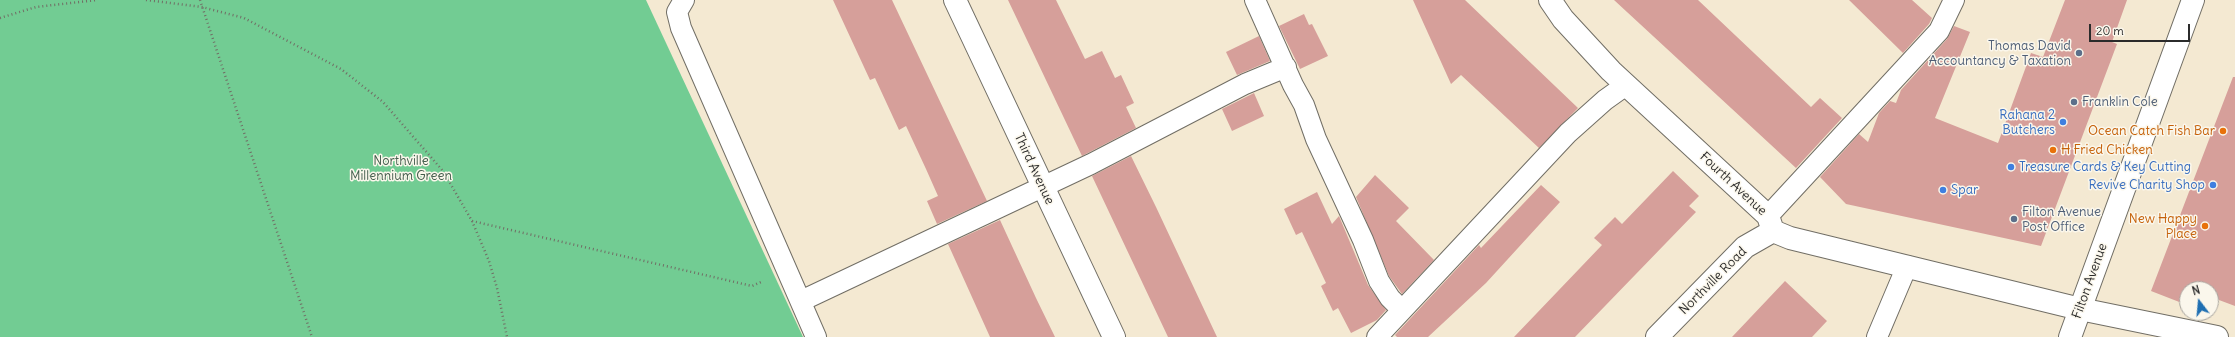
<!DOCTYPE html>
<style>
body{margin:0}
#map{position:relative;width:2235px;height:337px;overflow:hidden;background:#f4e9d2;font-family:Delius,sans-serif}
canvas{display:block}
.north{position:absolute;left:2179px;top:281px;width:40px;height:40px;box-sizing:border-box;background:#fbf7ec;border:1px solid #a8a59f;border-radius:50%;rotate:344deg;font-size:11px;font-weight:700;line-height:16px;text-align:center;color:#2b2b2b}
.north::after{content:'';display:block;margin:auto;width:14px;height:18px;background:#1f6fb2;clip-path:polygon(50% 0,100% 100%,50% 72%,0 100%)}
.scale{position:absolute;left:2089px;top:24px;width:101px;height:18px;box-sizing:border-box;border:2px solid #2b2b2b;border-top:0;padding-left:5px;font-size:12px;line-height:14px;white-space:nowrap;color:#2b2b2b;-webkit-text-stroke:3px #fbf7ec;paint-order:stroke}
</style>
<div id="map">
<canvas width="2235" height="337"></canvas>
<div class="north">N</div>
<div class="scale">20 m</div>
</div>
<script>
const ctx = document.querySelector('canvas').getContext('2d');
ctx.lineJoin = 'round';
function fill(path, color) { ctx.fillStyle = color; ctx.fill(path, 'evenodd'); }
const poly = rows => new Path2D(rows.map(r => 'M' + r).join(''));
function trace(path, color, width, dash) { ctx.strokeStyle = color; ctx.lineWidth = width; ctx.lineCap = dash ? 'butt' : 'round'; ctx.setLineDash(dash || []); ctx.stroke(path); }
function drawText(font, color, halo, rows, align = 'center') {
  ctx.font = font + ' Delius,sans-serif'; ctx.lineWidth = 3; ctx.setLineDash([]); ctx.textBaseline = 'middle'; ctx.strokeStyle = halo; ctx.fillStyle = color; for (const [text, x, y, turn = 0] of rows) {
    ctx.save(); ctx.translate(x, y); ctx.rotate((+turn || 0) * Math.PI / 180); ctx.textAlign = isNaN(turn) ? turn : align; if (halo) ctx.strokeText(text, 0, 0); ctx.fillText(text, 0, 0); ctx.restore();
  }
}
fill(poly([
 [0,0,646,0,803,337,0,337]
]), '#72cc93');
fill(poly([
 [833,0,892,0,987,201,937,224,927,201,938,196,926,169,906,126,899,130,875,78,870,80],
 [1008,0,1056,0,1085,59,1102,51,1115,78,1121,75,1134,103,1126,107,1136,128,1082,156],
 [1413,0,1465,0,1578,108,1539,148,1461,75,1451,84],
 [1614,0,1698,0,1811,107,1820,98,1842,118,1796,168],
 [1849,0,1912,0,1932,18,1929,24,1903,53],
 [2065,0,2127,0,2112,42,2117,44,2041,246,1846,204,1820,177,1859,134,1868,142,1879,113,1890,101,1896,103,1901,90,1947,39,1954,26,1970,32,1935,118,1998,143,2031,53,2043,57],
 [1304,14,1309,25,1312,24,1328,56,1300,69,1279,26],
 [1259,36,1270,61,1237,75,1226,52],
 [2233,77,2235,77,2235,306,2211,297,2211,289,2187,288,2187,305,2151,291],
 [1254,93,1264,116,1232,131,1222,109],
 [1131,156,1156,207,1217,337,1168,337,1092,176],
 [1673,171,1699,196,1689,206,1696,212,1575,337,1514,337,1602,245,1594,238,1615,217,1622,224],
 [1375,175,1409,208,1396,221,1434,260,1402,294,1389,276,1356,197],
 [1541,185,1560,202,1486,283,1428,337,1397,337,1395,335,1479,245,1481,248],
 [1317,192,1332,224,1339,216,1368,285,1386,310,1377,320,1351,333,1338,308,1333,311,1321,286,1326,283,1302,232,1296,235,1284,209],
 [1000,220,1036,298,1055,337,990,337,948,244],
 [1785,281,1827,321,1812,337,1732,337]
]), '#d69f9a');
const service = poly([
 [684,0,677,12,681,28,816,337],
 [1255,0,1293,85,1304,105,1316,139,1363,240,1379,281,1390,298,1402,310],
 [1768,216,1939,31,1954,0],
 [801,301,1091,164,1245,84,1286,67],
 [1377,337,1568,133,1605,100,1626,85],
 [1877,337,1907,266]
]);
const minor = poly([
 [955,0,1114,337],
 [1550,0,1563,19,1611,71,1768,216,1773,231,1790,238,2080,309,2217,337],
 [1657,337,1745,247,1773,231]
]);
const tertiary = poly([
 [2070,337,2193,0]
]);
trace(service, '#716e65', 22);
trace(minor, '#716e65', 24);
trace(tertiary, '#716e65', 24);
trace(poly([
 [146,0,202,7,244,18,341,69,383,102,443,171,472,221,489,261,497,288,507,337],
 [200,0,312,337],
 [0,18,36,7,97,0],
 [472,221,752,286,761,282]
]), '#716e65', 2.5, [1, 3]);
trace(service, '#fff', 20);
trace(minor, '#fff', 22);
trace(tertiary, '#fff', 22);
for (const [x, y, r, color] of [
 [2079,53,4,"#5c6f8a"],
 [2074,102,4,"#5c6f8a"],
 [2063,122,4,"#3f7fe0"],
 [2223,131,4,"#e8710a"],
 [2053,150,4,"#e8710a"],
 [2011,167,4,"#3f7fe0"],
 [2213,185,4,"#3f7fe0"],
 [1943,190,4,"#3f7fe0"],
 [2014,219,4,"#5c6f8a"],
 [2205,226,4,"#e8710a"]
]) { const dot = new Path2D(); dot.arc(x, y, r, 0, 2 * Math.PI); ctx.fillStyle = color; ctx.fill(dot); trace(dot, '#fbf7ec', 1.5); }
drawText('13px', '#4e5e75', '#fbf7ec', [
 ["Thomas David",2071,46,"right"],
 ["Accountancy & Taxation",2071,61,"right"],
 ["Franklin Cole",2082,102],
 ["Filton Avenue",2022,212],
 ["Post Office",2022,227]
], 'left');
drawText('13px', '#366cbe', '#fbf7ec', [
 ["Rahana 2",2055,115],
 ["Butchers",2055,130],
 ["Treasure Cards & Key Cutting",2019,167,"left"],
 ["Revive Charity Shop",2205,185],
 ["Spar",1951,190,"left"]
], 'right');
drawText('13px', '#c56008', '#fbf7ec', [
 ["Ocean Catch Fish Bar",2215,131],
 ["H Fried Chicken",2061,150,"left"],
 ["New Happy",2197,219],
 ["Place",2197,234]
], 'right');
drawText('13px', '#405b4a', '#fbf7ec', [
 ["Northville",401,161],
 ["Millennium Green",401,176]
]);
drawText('13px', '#2b2b2b', '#fbf7ec', [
 ["Third Avenue",1034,169,65],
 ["Fourth Avenue",1733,184,43],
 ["Northville Road",1713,281,-45],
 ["Filton Avenue",2090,281,-70]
]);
</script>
